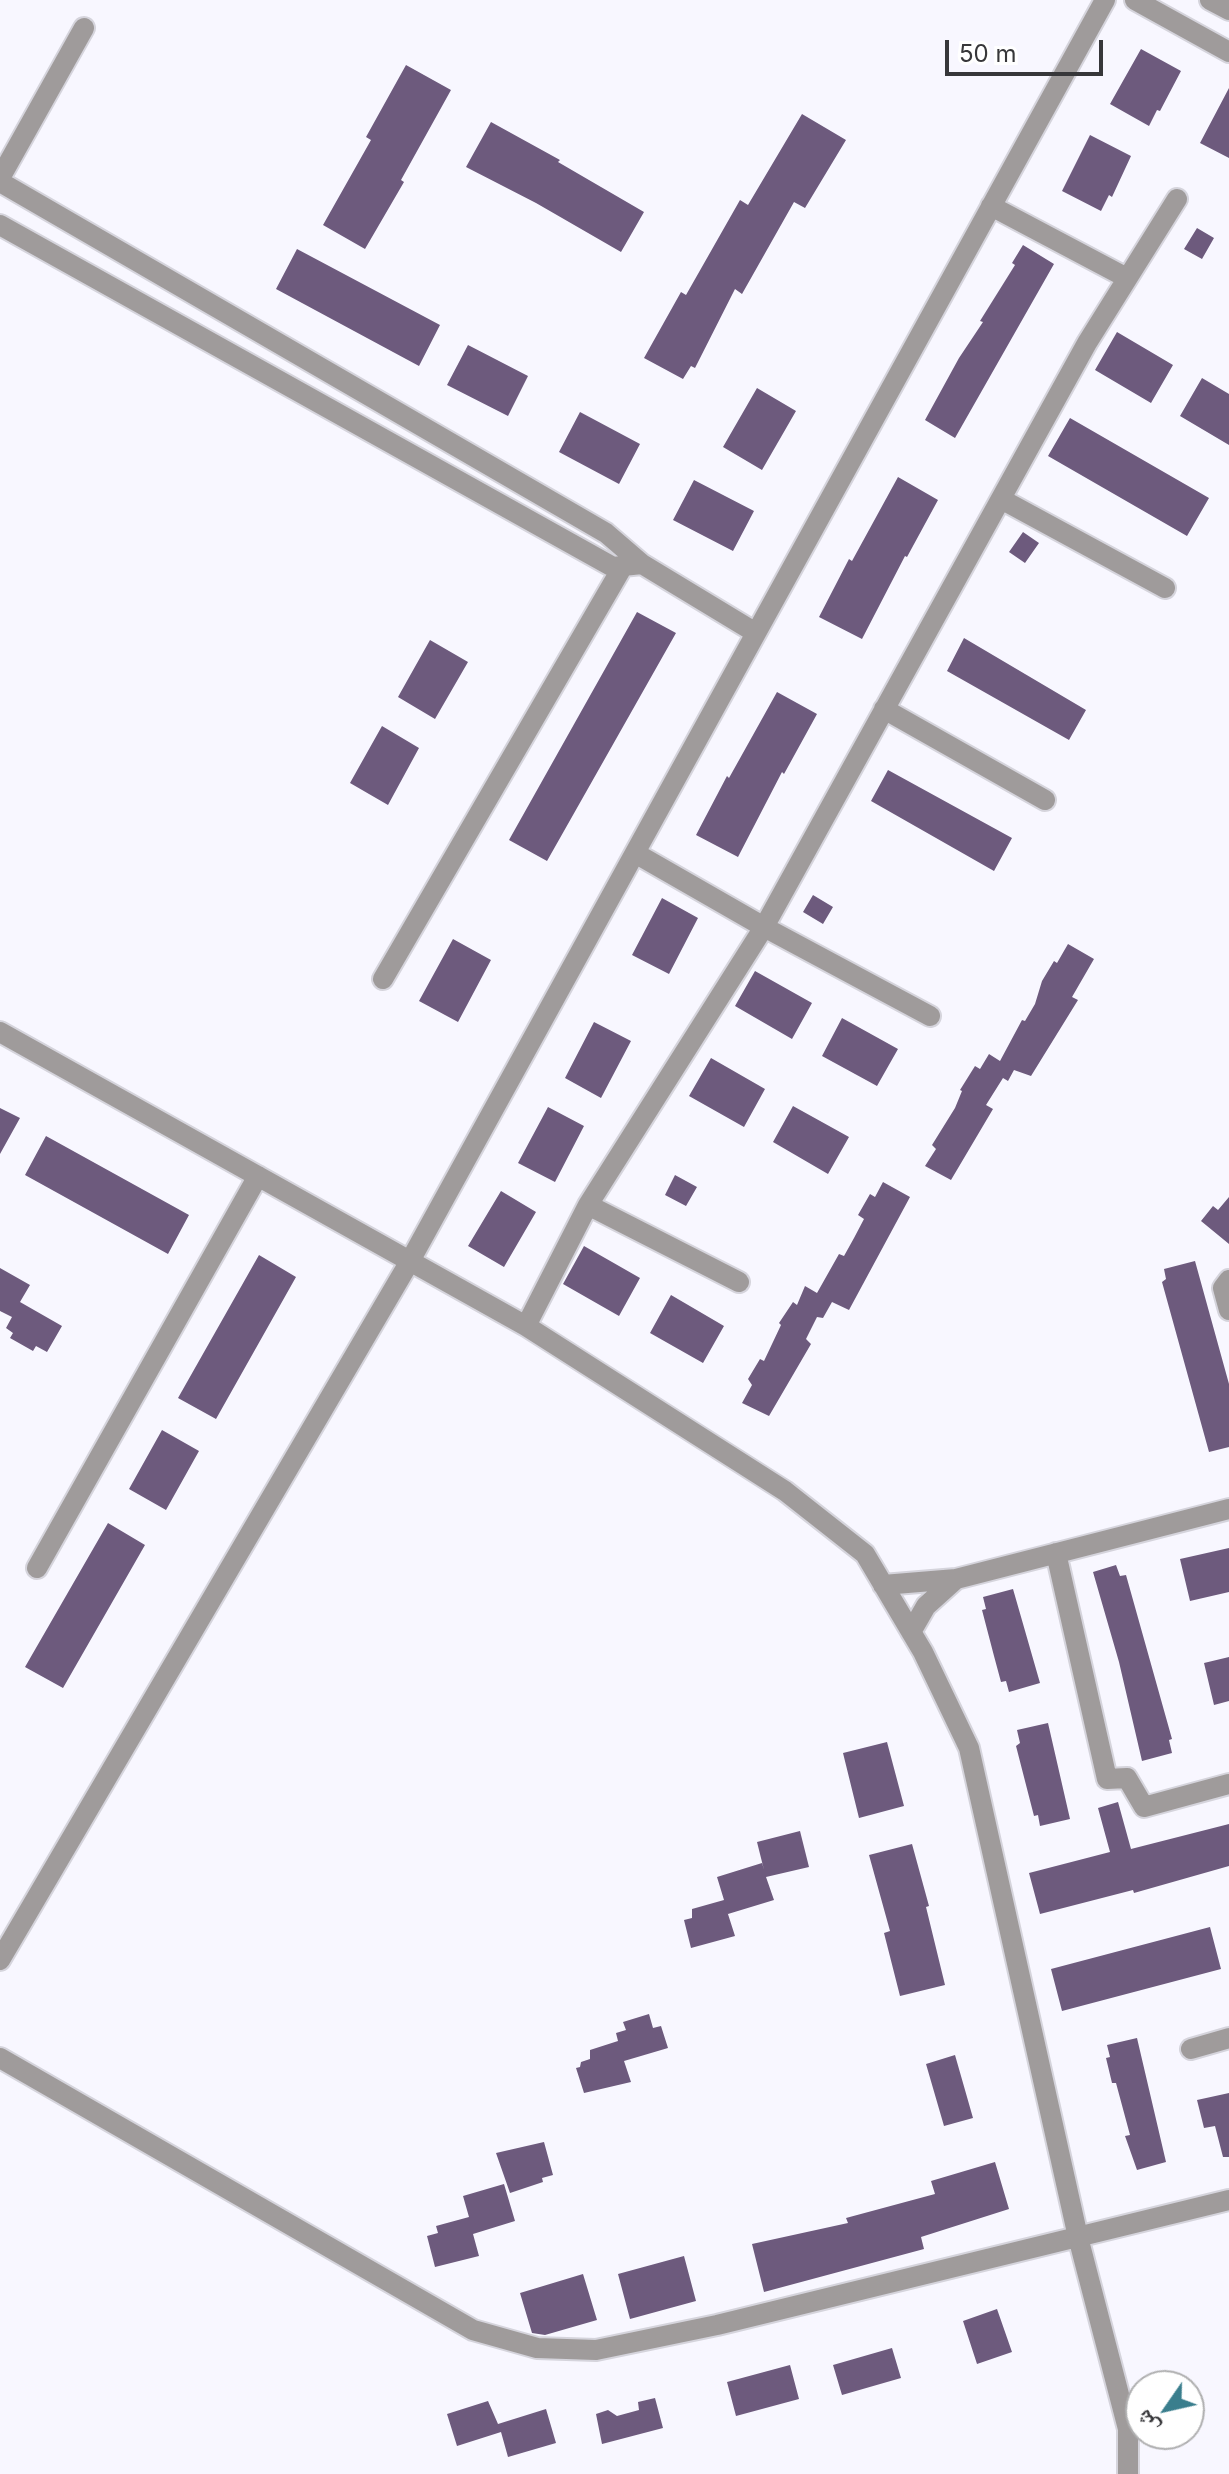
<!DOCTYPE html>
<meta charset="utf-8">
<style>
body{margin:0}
#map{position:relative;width:1229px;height:2474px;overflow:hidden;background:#f8f7ff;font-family:Inter,"Noto Naskh Arabic",sans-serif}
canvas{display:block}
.north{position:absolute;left:1125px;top:2370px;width:80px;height:80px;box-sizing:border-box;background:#fff;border:2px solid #afafb0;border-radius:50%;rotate:236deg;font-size:22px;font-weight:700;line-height:32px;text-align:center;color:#37373a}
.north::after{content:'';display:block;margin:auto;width:28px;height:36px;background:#3a7e8d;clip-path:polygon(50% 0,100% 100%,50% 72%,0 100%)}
.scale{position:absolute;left:945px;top:40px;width:158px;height:36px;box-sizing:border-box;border:4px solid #37373a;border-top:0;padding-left:10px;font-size:24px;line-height:28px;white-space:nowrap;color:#37373a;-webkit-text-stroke:6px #fff;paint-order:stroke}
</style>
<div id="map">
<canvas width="1229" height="2474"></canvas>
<div class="north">ش</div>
<div class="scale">50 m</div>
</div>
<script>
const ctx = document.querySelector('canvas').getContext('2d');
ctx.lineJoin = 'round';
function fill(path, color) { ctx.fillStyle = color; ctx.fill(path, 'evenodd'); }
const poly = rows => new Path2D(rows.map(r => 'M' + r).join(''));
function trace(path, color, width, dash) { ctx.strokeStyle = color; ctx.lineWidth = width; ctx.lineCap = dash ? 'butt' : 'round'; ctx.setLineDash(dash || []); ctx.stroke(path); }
fill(poly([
 [1141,49,1181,71,1160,111,1157,110,1149,126,1110,104],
 [406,65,451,90,401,180,404,182,365,249,323,225,371,140,366,137],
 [1229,88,1229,158,1200,143],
 [802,114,846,140,805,208,794,202,742,294,735,289,695,368,691,366,683,379,644,358,681,292,686,295,740,200,748,205],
 [491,122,560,160,558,162,644,212,621,252,536,203,466,167],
 [1090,135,1131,156,1112,197,1109,195,1101,211,1062,191],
 [1197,228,1214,238,1202,259,1184,249],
 [1023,245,1054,264,955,438,925,420,959,358,983,322,980,321,1015,265,1012,263],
 [297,249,440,325,419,366,276,289],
 [1117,332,1173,365,1151,403,1095,370],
 [468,345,528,376,508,416,447,385],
 [1202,378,1229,394,1229,445,1180,416],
 [757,388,796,411,762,470,723,447],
 [580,412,640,444,619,484,559,452],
 [1070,418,1209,498,1187,536,1048,456],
 [898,477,938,500,907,557,905,556,862,639,819,617,849,559,852,561],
 [694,480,754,511,733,551,673,520],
 [1023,532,1039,543,1025,563,1009,552],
 [637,612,676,633,547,861,509,840],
 [964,638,1086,710,1069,740,947,671],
 [430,640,468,662,435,719,398,697],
 [777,692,817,714,784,774,782,772,738,857,696,835,727,776,729,778],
 [382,726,419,748,388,805,350,783],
 [888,770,1012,838,994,871,871,801],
 [813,895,833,907,823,924,803,912],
 [662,898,698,918,669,974,632,955],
 [453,939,491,960,458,1022,419,1001],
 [1068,944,1094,959,1072,997,1078,1000,1031,1076,1014,1070,1008,1081,1003,1078,986,1105,993,1109,951,1180,925,1166,936,1149,932,1145,955,1108,962,1091,960,1090,975,1066,980,1069,989,1054,1000,1061,1022,1020,1025,1021,1035,1004,1042,981,1054,961,1057,963],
 [755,971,812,1003,792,1039,735,1006],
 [842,1018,898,1049,877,1086,822,1056],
 [594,1022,631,1041,601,1098,565,1078],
 [711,1058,765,1089,744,1127,689,1096],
 [793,1106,849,1137,828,1174,773,1142],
 [548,1107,584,1126,555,1182,518,1163],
 [0,1108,20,1118,0,1154],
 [46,1136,189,1215,168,1254,25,1175],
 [675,1175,697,1187,686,1206,665,1195],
 [883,1182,910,1197,849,1310,832,1302,823,1318,817,1317,806,1339,811,1344,769,1416,742,1403,752,1385,748,1379,760,1359,764,1361,781,1325,779,1323,793,1302,797,1305,805,1286,817,1293,839,1254,844,1256,854,1238,864,1219,858,1215,870,1194,875,1197],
 [501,1191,536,1212,504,1267,468,1246],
 [1229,1197,1229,1244,1201,1221,1213,1206,1218,1210],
 [584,1246,640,1278,619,1316,563,1284],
 [259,1255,296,1277,216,1419,178,1398],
 [1195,1261,1229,1384,1229,1447,1209,1452,1162,1282,1166,1279,1164,1269],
 [0,1268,30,1285,20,1302,62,1326,47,1352,36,1346,33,1351,10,1338,13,1333,6,1328,12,1317,0,1311],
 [671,1295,724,1326,703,1363,650,1333],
 [162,1430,199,1451,166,1510,129,1489],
 [108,1523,145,1545,63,1688,25,1667],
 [1229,1548,1229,1592,1190,1601,1180,1559],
 [1116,1565,1120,1576,1126,1575,1172,1739,1169,1740,1172,1753,1142,1761,1119,1662,1093,1572],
 [1013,1589,1040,1683,1009,1692,1006,1681,1001,1682,994,1656,982,1610,986,1609,983,1597],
 [1229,1657,1229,1701,1214,1705,1204,1663],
 [1048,1723,1070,1819,1040,1826,1038,1815,1034,1816,1016,1746,1020,1743,1017,1730],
 [887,1742,904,1806,859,1818,843,1753],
 [1118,1802,1131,1849,1229,1824,1229,1866,1134,1893,1133,1890,1040,1914,1029,1873,1110,1852,1098,1808],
 [800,1831,809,1867,766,1877,774,1900,728,1914,727,1911,735,1936,691,1948,684,1920,692,1918,692,1909,724,1900,717,1877,762,1863,764,1870,757,1842],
 [912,1844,929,1906,926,1907,945,1985,900,1996,884,1933,890,1931,869,1855],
 [1210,1927,1221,1969,1062,2011,1051,1969],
 [649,2014,653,2028,661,2026,668,2048,624,2061,631,2082,584,2093,576,2068,580,2067,581,2062,590,2059,590,2050,618,2041,616,2033,626,2030,623,2022],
 [1137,2038,1166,2162,1137,2170,1125,2136,1130,2135,1116,2083,1112,2083,1106,2058,1110,2057,1107,2045],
 [955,2055,973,2118,944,2126,926,2064],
 [1229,2093,1229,2157,1223,2157,1215,2126,1204,2128,1197,2100],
 [544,2142,553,2175,542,2178,543,2182,510,2193,496,2153],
 [995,2162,1009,2209,921,2237,924,2249,764,2292,752,2244,848,2223,846,2218,935,2194,931,2181],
 [504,2184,515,2221,473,2234,479,2256,435,2267,427,2236,438,2233,436,2226,469,2217,463,2196],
 [684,2256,696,2301,630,2319,618,2274],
 [583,2274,597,2320,545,2335,532,2333,520,2293],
 [997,2309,1012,2352,977,2364,963,2321],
 [892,2348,901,2378,842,2395,833,2365],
 [790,2365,799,2399,736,2416,727,2382],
 [655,2398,663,2428,602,2444,596,2414,608,2410,617,2416,639,2410,638,2402],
 [488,2401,498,2424,546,2409,556,2443,508,2457,501,2432,457,2446,447,2414]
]), '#6d5a7d');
const minor = poly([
 [1135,0,1229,52],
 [1210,0,1229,10],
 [0,178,84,28],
 [0,182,606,533,642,564,756,633],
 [991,206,1127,278],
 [0,225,613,567,642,564],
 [1001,499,1165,588],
 [884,709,1045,800],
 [635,853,764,927,1087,343,1177,199],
 [383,979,623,566],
 [0,1032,526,1326,785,1491,865,1554,923,1652,969,1748,1078,2237,1128,2429,1128,2474],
 [1229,1280,1223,1288,1229,1310],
 [739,1282,588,1205,764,927,930,1016],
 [526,1326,588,1205],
 [1056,1553,1107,1779,1127,1778,1144,1807,1229,1784],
 [37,1568,258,1176],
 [883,1585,956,1579,1229,1509],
 [911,1632,926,1606,956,1579],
 [0,1960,410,1261,1105,0],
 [1191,2049,1229,2038],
 [0,2058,473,2330,537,2348,596,2350,717,2325,1229,2200]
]);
trace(minor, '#d5d4dc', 24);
trace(minor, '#9f9b9b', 20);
</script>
